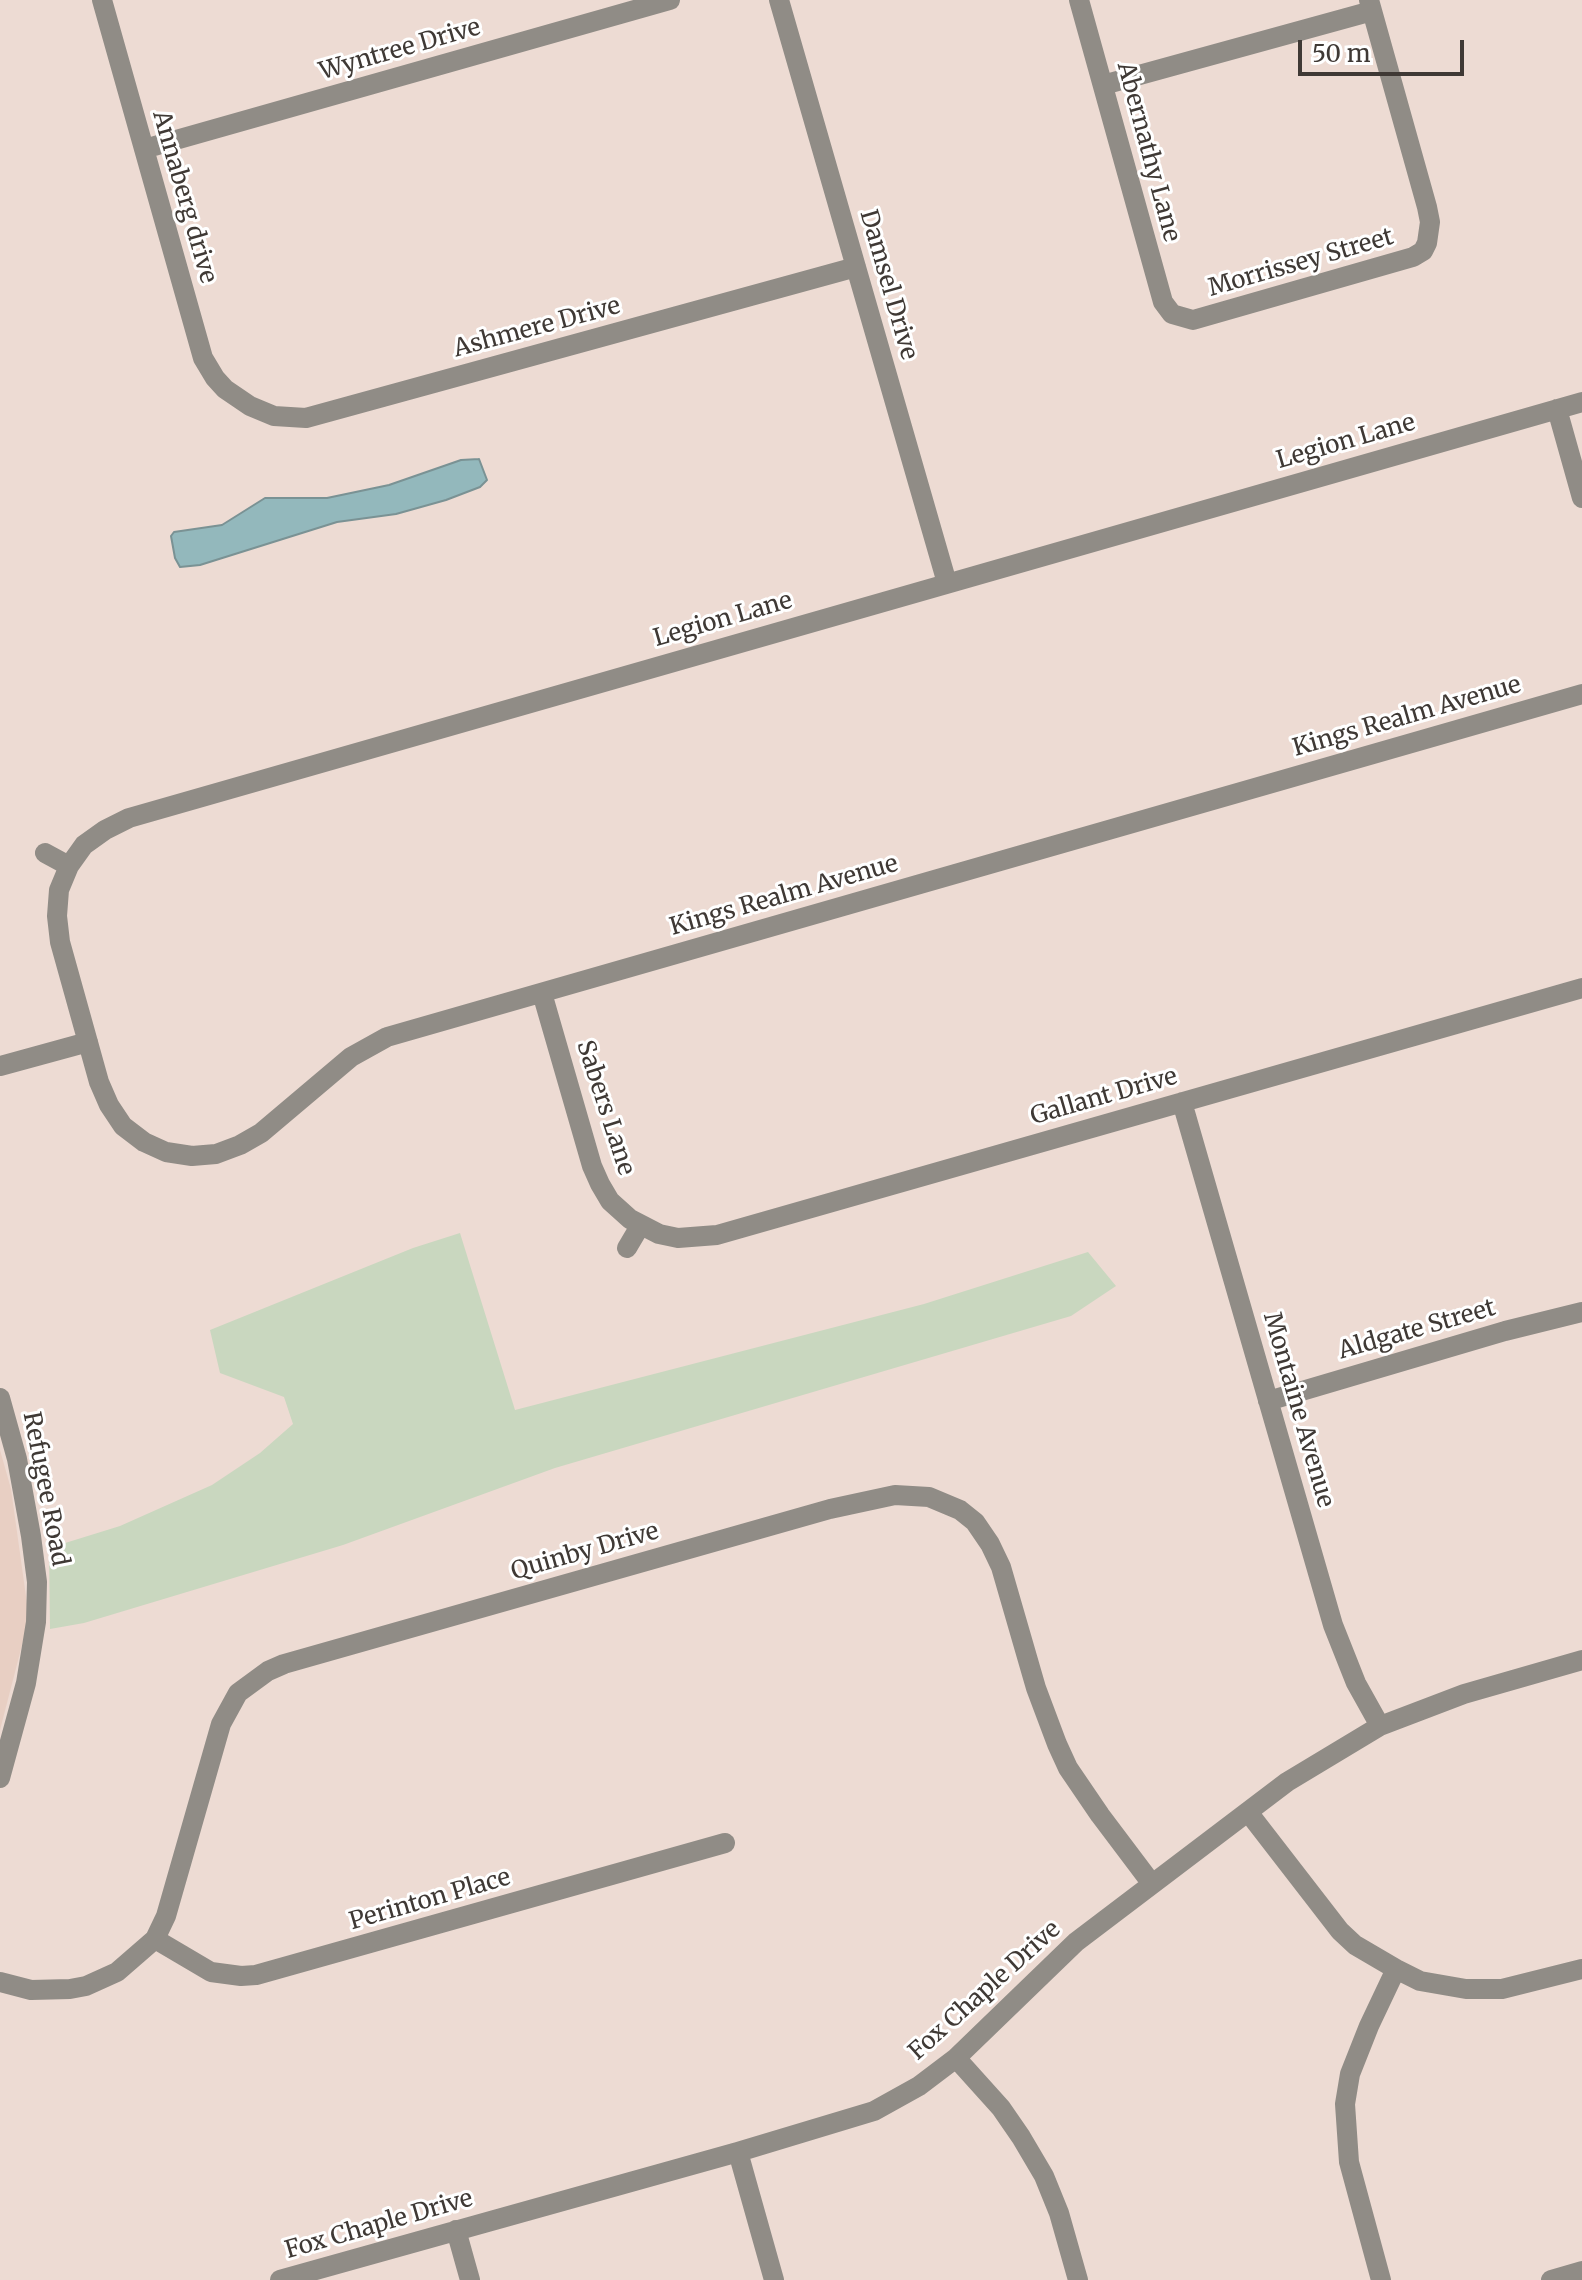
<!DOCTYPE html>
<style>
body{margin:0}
#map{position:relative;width:1582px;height:2280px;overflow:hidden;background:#eddbd3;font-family:Merriweather,serif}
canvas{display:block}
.scale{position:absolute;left:1298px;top:40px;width:166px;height:36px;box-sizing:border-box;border:4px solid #3f3935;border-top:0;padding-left:10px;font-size:24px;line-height:28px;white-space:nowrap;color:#3f3935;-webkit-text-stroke:6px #fff;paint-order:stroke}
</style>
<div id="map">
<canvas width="1582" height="2280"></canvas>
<div class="scale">50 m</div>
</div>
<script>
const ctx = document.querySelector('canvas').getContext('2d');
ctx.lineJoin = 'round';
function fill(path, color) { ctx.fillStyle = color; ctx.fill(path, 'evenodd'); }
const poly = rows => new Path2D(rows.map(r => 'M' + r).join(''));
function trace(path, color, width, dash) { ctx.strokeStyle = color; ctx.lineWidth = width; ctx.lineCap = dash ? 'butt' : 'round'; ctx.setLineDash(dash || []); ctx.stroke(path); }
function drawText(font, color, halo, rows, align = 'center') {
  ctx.font = font + ' Merriweather,serif'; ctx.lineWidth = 6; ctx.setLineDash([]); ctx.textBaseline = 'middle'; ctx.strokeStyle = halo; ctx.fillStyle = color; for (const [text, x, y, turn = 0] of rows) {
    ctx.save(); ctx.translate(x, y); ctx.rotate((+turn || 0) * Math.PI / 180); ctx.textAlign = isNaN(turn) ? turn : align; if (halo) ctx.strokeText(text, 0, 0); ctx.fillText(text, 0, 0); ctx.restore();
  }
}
fill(poly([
 [0,1450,11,1489,29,1618,0,1730]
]), '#e8cfc3');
fill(poly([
 [460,1233,515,1410,924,1304,1088,1252,1116,1286,1071,1316,555,1468,343,1545,84,1623,50,1629,49,1548,120,1526,212,1485,260,1453,293,1424,284,1397,220,1373,210,1330,413,1248]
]), '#c9d7bf');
const water = poly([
 [479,459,487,480,480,487,446,500,396,514,337,522,200,565,180,567,175,558,171,536,174,532,222,525,265,498,327,498,389,485,461,460,479,459]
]);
fill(water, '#93b8bc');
trace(water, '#7a9294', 2);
trace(poly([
 [102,0,203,358,215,378,225,389,250,406,274,416,306,418,856,267],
 [779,0,947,583],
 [1079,0,1163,302,1172,314,1193,320,1413,257,1423,251,1427,243,1430,222,1427,207,1369,0],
 [1103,85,1372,11],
 [144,149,670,0],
 [1582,402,129,818,105,830,84,845,69,866,59,890,57,916,60,942,99,1082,109,1105,123,1126,144,1142,166,1152,192,1156,216,1154,240,1145,261,1133,351,1057,387,1037,1582,694],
 [1557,409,1582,498],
 [45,853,69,866],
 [542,993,592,1166,600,1184,610,1201,630,1219,659,1234,678,1238,717,1235,1582,988],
 [0,1066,88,1042],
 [1182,1102,1333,1625,1356,1683,1380,1726],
 [627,1248,640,1226],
 [0,1398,17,1459,31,1536,37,1582,36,1622,26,1683,0,1778],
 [1268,1401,1505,1331,1582,1312],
 [1248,1812,1340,1931,1355,1945,1396,1969,1420,1981,1466,1989,1502,1989,1582,1969],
 [155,1939,211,1972,241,1976,256,1975,725,1843],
 [0,1982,31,1990,70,1989,86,1986,117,1972,155,1939,166,1916,221,1724,238,1693,268,1671,284,1664,830,1509,895,1495,929,1497,960,1510,975,1522,990,1544,1001,1567,1036,1688,1057,1744,1068,1768,1100,1815,1152,1884],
 [956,2058,1001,2108,1021,2137,1044,2176,1059,2213,1078,2280],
 [738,2152,774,2280],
 [456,2230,470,2280],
 [280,2280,738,2152,874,2111,919,2086,956,2058,1076,1942,1287,1782,1380,1726,1464,1694,1582,1660],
 [1381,2280,1349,2162,1345,2104,1350,2074,1369,2026,1396,1969],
 [1551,2280,1582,2271]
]), '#908c86', 20);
drawText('24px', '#3f3935', '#fff', [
 ["Wyntree Drive",400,50,-16],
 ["Abernathy Lane",1148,152,75],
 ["Annaberg drive",184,197,74],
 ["Morrissey Street",1301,263,-16],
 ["Damsel Drive",888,285,74],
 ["Ashmere Drive",537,328,-15],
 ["Legion Lane",1346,442,-16],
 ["Legion Lane",723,620,-16],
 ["Kings Realm Avenue",1407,717,-16],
 ["Kings Realm Avenue",784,896,-16],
 ["Gallant Drive",1104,1097,-16],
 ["Sabers Lane",605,1108,72],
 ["Aldgate Street",1417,1330,-16],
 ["Montaine Avenue",1298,1410,74],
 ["Refugee Road",45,1489,79],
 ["Quinby Drive",585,1552,-16],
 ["Perinton Place",430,1900,-16],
 ["Fox Chaple Drive",985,1991,-42],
 ["Fox Chaple Drive",379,2225,-16]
]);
</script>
